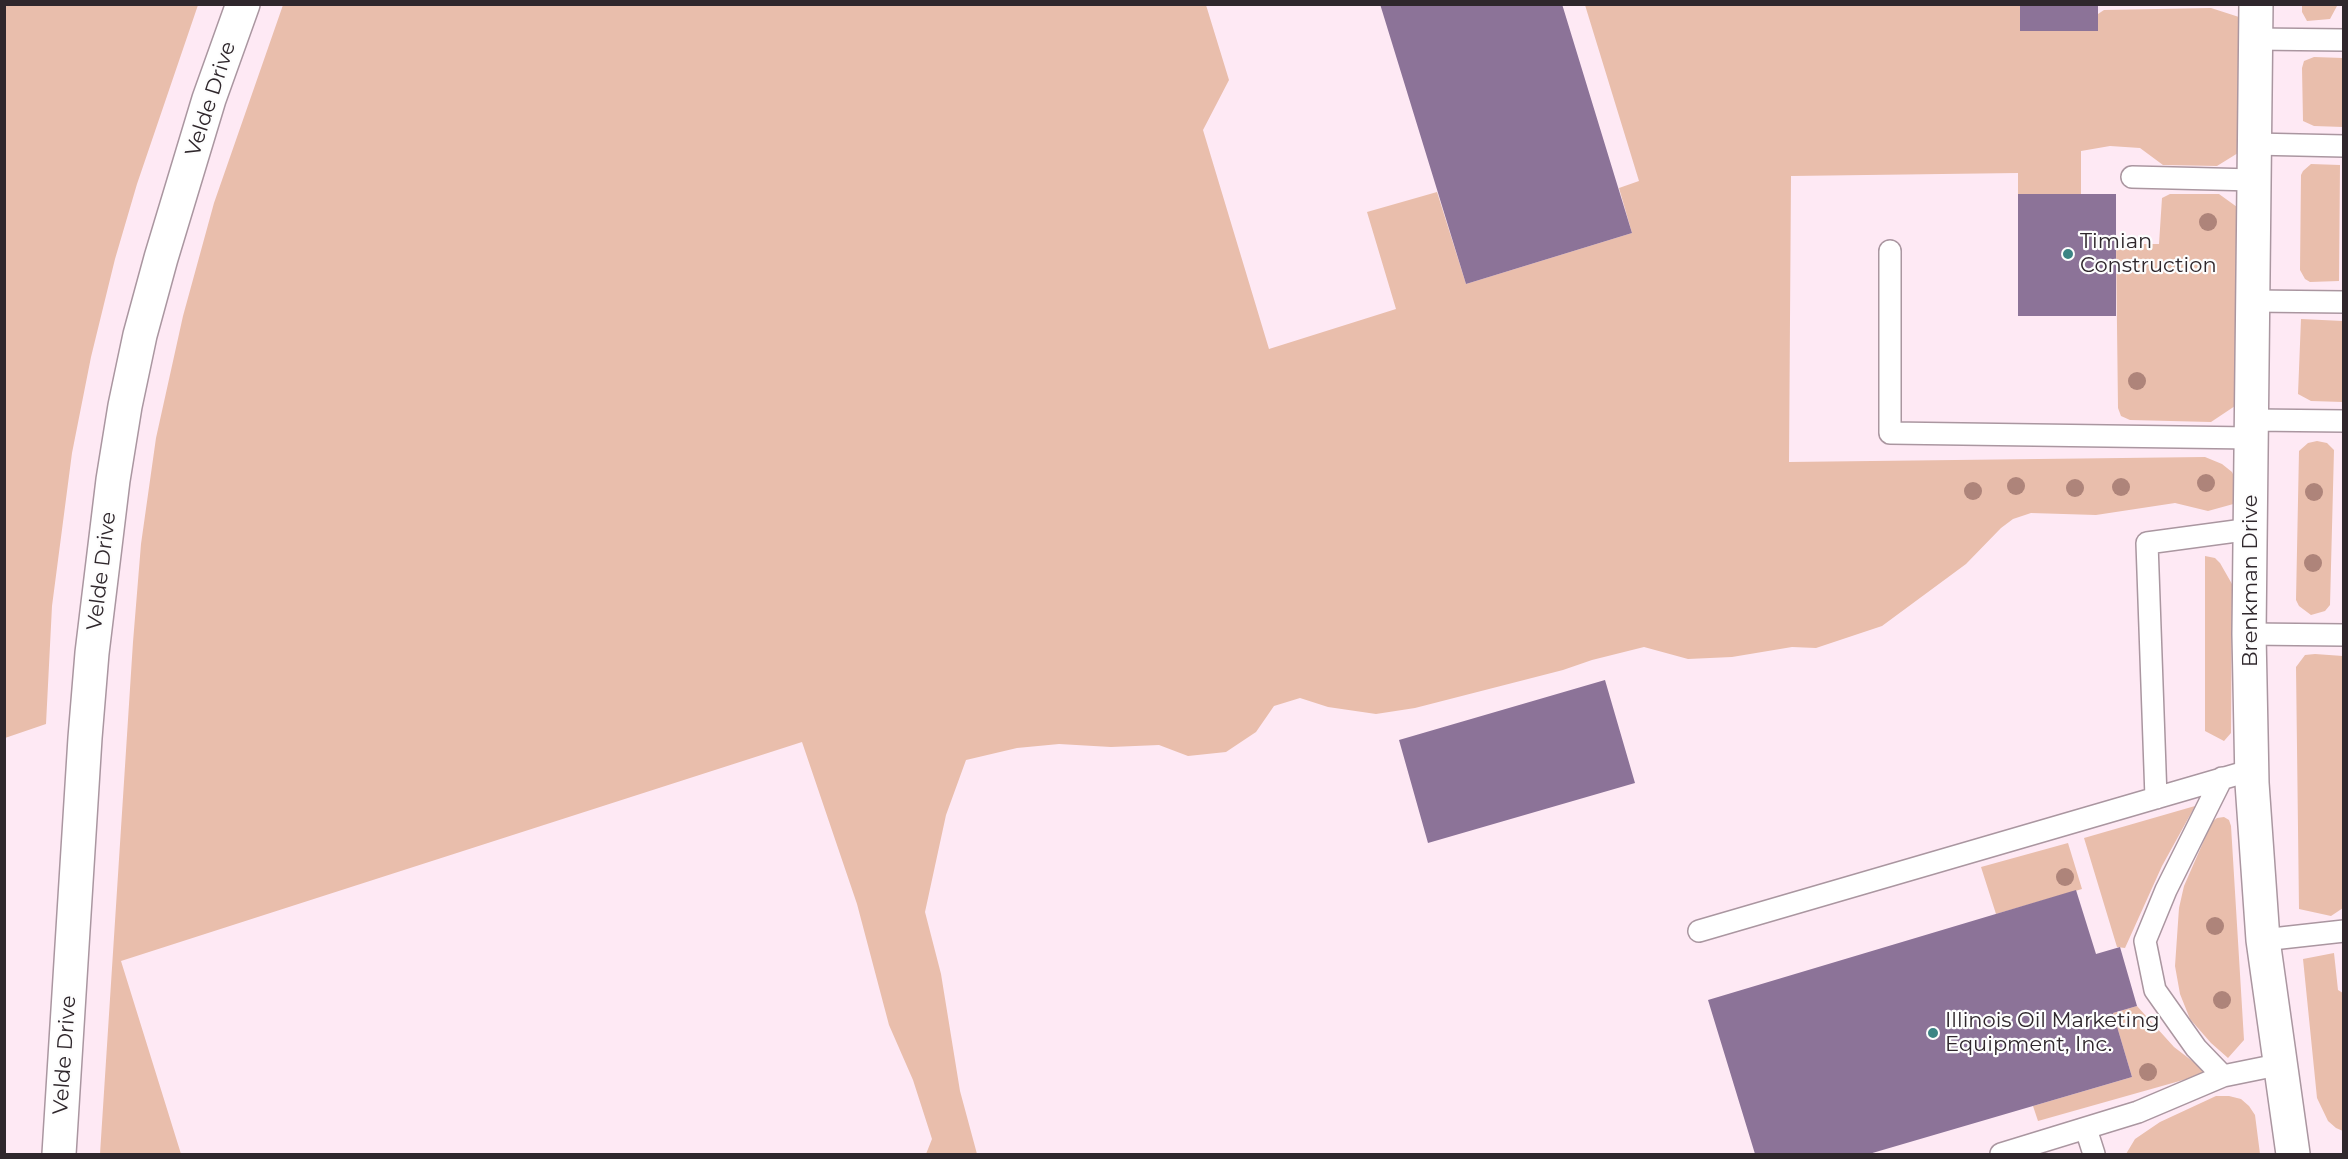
<!DOCTYPE html>
<style>
body{margin:0}
#map{position:relative;width:2348px;height:1159px;overflow:hidden;background:#fee9f4;font-family:Montserrat,sans-serif}
canvas{display:block}
.frame{position:absolute;inset:0;border:6px solid #2f272c;pointer-events:none}
</style>
<div id="map">
<canvas width="2348" height="1159"></canvas>
<div class="frame"></div>
</div>
<script>
const ctx = document.querySelector('canvas').getContext('2d');
ctx.lineJoin = 'round';
function fill(path, color) { ctx.fillStyle = color; ctx.fill(path, 'evenodd'); }
const poly = rows => new Path2D(rows.map(r => 'M' + r).join(''));
function trace(path, color, width, dash) { ctx.strokeStyle = color; ctx.lineWidth = width; ctx.lineCap = dash ? 'butt' : 'round'; ctx.setLineDash(dash || []); ctx.stroke(path); }
function drawText(font, color, halo, rows, align = 'center') {
  ctx.font = font + ' Montserrat,sans-serif'; ctx.lineWidth = 4.5; ctx.setLineDash([]); ctx.textBaseline = 'middle'; ctx.strokeStyle = halo; ctx.fillStyle = color; for (const [text, x, y, turn = 0] of rows) {
    ctx.save(); ctx.translate(x, y); ctx.rotate((+turn || 0) * Math.PI / 180); ctx.textAlign = isNaN(turn) ? turn : align; if (halo) ctx.strokeText(text, 0, 0); ctx.fillText(text, 0, 0); ctx.restore();
  }
}
fill(poly([
 [5,4,198,5,137,184,115,259,91,357,72,453,52,606,46,724,5,738],
 [283,5,1206,5,1229,80,1203,130,1269,349,1396,309,1367,212,1437,192,1466,284,1632,233,1619,188,1639,181,1585,5,2020,5,2020,31,2097,31,2098,14,2104,10,2211,8,2239,17,2238,153,2217,166,2163,165,2140,148,2110,146,2081,151,2081,194,2018,194,2018,173,1791,176,1789,462,2205,457,2222,464,2232,472,2238,484,2237,503,2208,511,2175,503,2096,515,2031,513,2013,519,2001,528,1966,564,1882,626,1816,648,1792,647,1732,657,1688,659,1644,647,1592,660,1563,670,1415,708,1376,714,1328,707,1300,698,1274,706,1256,732,1226,752,1188,756,1159,745,1111,747,1059,744,1017,748,966,760,946,815,925,912,941,974,960,1091,977,1154,926,1154,932,1139,913,1080,889,1025,857,904,802,742,121,961,181,1154,100,1154,133,642,141,544,156,438,183,316,214,203],
 [2302,5,2337,4,2337,6,2330,19,2307,21,2302,12],
 [2314,57,2343,58,2343,127,2314,126,2303,121,2302,68,2304,61],
 [2311,164,2340,165,2339,281,2310,282,2305,279,2300,270,2301,175,2303,171],
 [2170,194,2219,194,2237,207,2235,406,2211,422,2130,420,2121,416,2118,408,2116,244,2159,244,2162,198],
 [2301,319,2343,321,2343,402,2311,401,2298,394],
 [2317,441,2327,443,2334,450,2330,605,2325,611,2311,615,2299,606,2296,600,2299,451,2308,443],
 [2205,556,2215,558,2220,563,2232,584,2231,733,2224,741,2205,731],
 [2315,654,2343,656,2343,908,2331,916,2299,909,2296,667,2305,655],
 [2195,806,2162,866,2125,948,2117,947,2084,838],
 [2224,817,2229,820,2231,826,2244,1040,2228,1058,2211,1043,2190,1019,2180,994,2175,966,2179,908,2184,886,2212,822,2217,818],
 [2068,843,2082,889,1996,914,1981,867],
 [2334,953,2338,990,2343,993,2343,1131,2336,1128,2328,1121,2317,1098,2303,959],
 [2137,1006,2174,1047,2208,1073,2038,1121,2033,1106,2132,1077,2113,1013],
 [2216,1096,2229,1096,2241,1099,2249,1106,2255,1115,2260,1154,2126,1154,2135,1139,2160,1122]
]), '#e9beac');
fill(poly([
 [1380,4,1562,4,1632,233,1466,284],
 [2020,5,2098,5,2098,31,2020,31],
 [2018,194,2116,194,2116,316,2018,316],
 [1605,680,1635,783,1428,843,1399,740],
 [2076,890,2096,954,2120,947,2137,1006,2113,1013,2132,1077,1869,1154,1755,1154,1708,1000]
]), '#8c7398');
const service = poly([
 [2255,39,2344,40],
 [2254,144,2344,146],
 [2132,177,2254,180],
 [1890,251,1890,433,2251,438],
 [2253,301,2344,302],
 [2253,420,2344,421],
 [2249,634,2344,635],
 [2222,778,2166,890,2145,941,2155,990,2196,1048,2223,1076,2282,1064],
 [2156,798,2147,543,2251,529],
 [1699,931,2252,770],
 [2263,940,2344,931],
 [2086,1129,2094,1154],
 [2001,1154,2138,1112,2223,1076]
]);
const minor = poly([
 [2256,4,2249,634,2252,783,2263,940,2293,1154],
 [59,1154,85,738,92,653,113,480,125,406,140,335,161,258,209,99,243,4]
]);
trace(service, '#aa96a0', 24);
trace(minor, '#aa96a0', 36);
trace(service, '#fff', 21);
trace(minor, '#fff', 33);
ctx.fillStyle = '#ae847a';
for (const [x, y] of [
 [2208,222],
 [2137,381],
 [2206,483],
 [2016,486],
 [2121,487],
 [2075,488],
 [1973,491],
 [2314,492],
 [2313,563],
 [2065,877],
 [2215,926],
 [2222,1000],
 [2148,1072]
]) { ctx.beginPath(); ctx.arc(x, y, 9, 0, 2 * Math.PI); ctx.fill(); }
for (const [x, y, r, color] of [
 [2068,254,6,"#3b8484"],
 [1933,1033,6,"#3b8484"]
]) { const dot = new Path2D(); dot.arc(x, y, r, 0, 2 * Math.PI); ctx.fillStyle = color; ctx.fill(dot); trace(dot, '#fdfdfd', 2); }
drawText('21px', '#2f272c', '#fdfdfd', [
 ["Velde Drive",211,99,-72],
 ["Velde Drive",102,571,-83],
 ["Brenkman Drive",2251,581,-90],
 ["Velde Drive",65,1055,-86]
]);
drawText('21px', '#2f272c', '#fdfdfd', [
 ["Timian",2080,242],
 ["Construction",2080,266],
 ["Illinois Oil Marketing",1945,1021],
 ["Equipment, Inc.",1945,1045]
], 'left');
</script>
